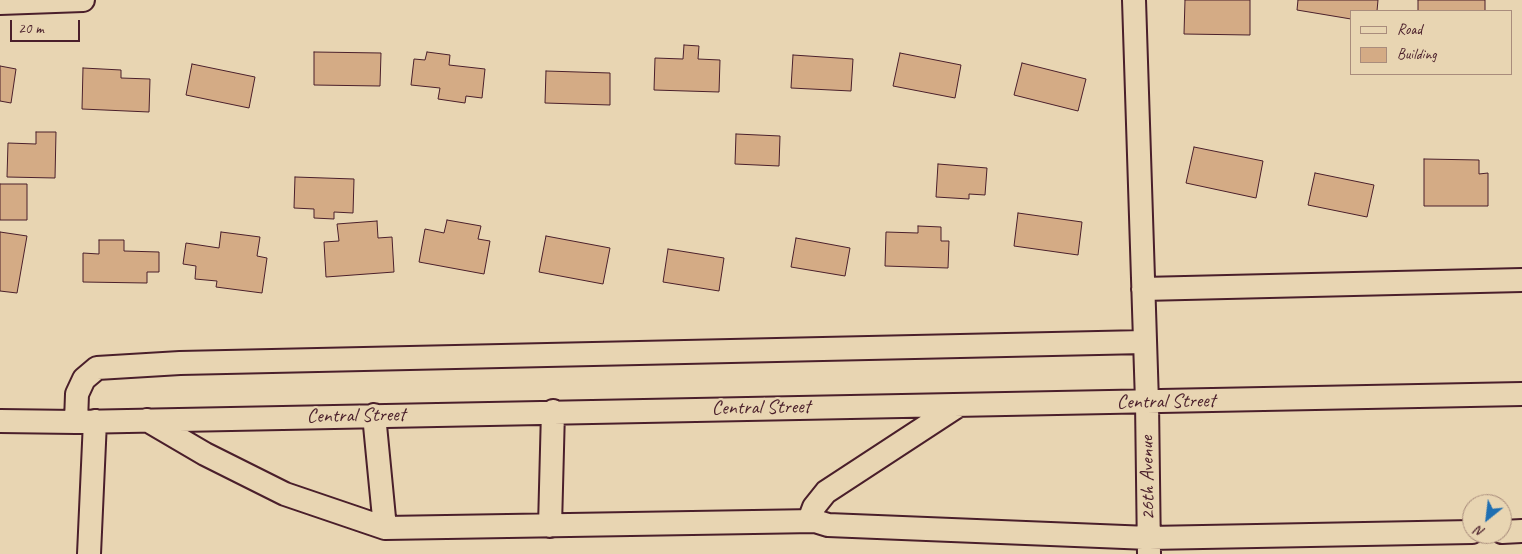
<!DOCTYPE html>
<style>
body{margin:0}
#map{position:relative;width:1522px;height:554px;overflow:hidden;background:#e8d5b2;font-family:Caveat,sans-serif}
canvas{display:block}
.legend{position:absolute;left:1350px;top:10px;width:162px;height:65px;box-sizing:border-box;background:#e8d5b2;border:1px solid #a98c7c;margin:0;padding:6px 9px;list-style:none;font-size:15px;color:#4a1f2b}
.legend li{display:flex;align-items:center;gap:10px;height:25px}
.legend b{width:25px;border:1px solid #a98c7c}
.north{position:absolute;left:1462px;top:494px;width:50px;height:50px;box-sizing:border-box;background:#e8d5b2;border:1px solid #a98c7c;border-radius:50%;rotate:209deg;font-size:14px;font-weight:700;line-height:20px;text-align:center;color:#4a1f2b}
.north::after{content:'';display:block;margin:auto;width:18px;height:22px;background:#1f6fb2;clip-path:polygon(50% 0,100% 100%,50% 72%,0 100%)}
.scale{position:absolute;left:10px;top:20px;width:70px;height:22px;box-sizing:border-box;border:2px solid #4a1f2b;border-top:0;padding-left:6px;font-size:15px;line-height:18px;white-space:nowrap;color:#4a1f2b;-webkit-text-stroke:4px #e8d5b2;paint-order:stroke}
</style>
<div id="map">
<canvas width="1522" height="554"></canvas>
<ul class="legend">
<li><b style="height:6px;background:#e8d5b2"></b>Road</li>
<li><b style="height:14px;background:#d4ab85"></b>Building</li>
</ul>
<div class="north">N</div>
<div class="scale">20 m</div>
</div>
<script>
const ctx = document.querySelector('canvas').getContext('2d');
ctx.lineJoin = 'round';
function fill(path, color) { ctx.fillStyle = color; ctx.fill(path, 'evenodd'); }
const poly = rows => new Path2D(rows.map(r => 'M' + r).join(''));
function trace(path, color, width, dash) { ctx.strokeStyle = color; ctx.lineWidth = width; ctx.lineCap = dash ? 'butt' : 'round'; ctx.setLineDash(dash || []); ctx.stroke(path); }
function drawText(font, color, halo, rows, align = 'center') {
  ctx.font = font + ' Caveat,sans-serif'; ctx.lineWidth = 4.5; ctx.setLineDash([]); ctx.textBaseline = 'middle'; ctx.strokeStyle = halo; ctx.fillStyle = color; for (const [text, x, y, turn = 0] of rows) {
    ctx.save(); ctx.translate(x, y); ctx.rotate((+turn || 0) * Math.PI / 180); ctx.textAlign = isNaN(turn) ? turn : align; if (halo) ctx.strokeText(text, 0, 0); ctx.fillText(text, 0, 0); ctx.restore();
  }
}
const building = poly([
 [1185,0,1250,0,1250,35,1184,34,1185,0],
 [1298,0,1378,0,1377,11,1351,11,1351,19,1297,10,1298,0],
 [1418,0,1485,0,1485,11,1418,11,1418,0],
 [684,45,699,46,698,59,720,60,719,92,654,90,655,58,683,59,684,45],
 [314,52,381,53,380,86,314,85,314,52],
 [427,52,450,55,449,65,485,69,482,98,466,96,465,103,438,99,440,88,411,85,414,59,425,60,427,52],
 [900,53,961,65,955,98,893,86,900,53],
 [793,55,853,59,851,91,791,88,793,55],
 [1022,63,1086,79,1078,111,1014,95,1022,63],
 [192,64,255,77,249,108,186,95,192,64],
 [0,66,16,69,11,103,0,101,0,66],
 [83,68,121,70,121,78,150,79,149,112,82,109,83,68],
 [546,71,610,73,610,105,545,103,546,71],
 [36,132,56,132,55,178,7,177,8,143,36,144,36,132],
 [736,134,780,136,779,166,735,164,736,134],
 [1194,147,1263,161,1256,198,1186,183,1194,147],
 [1424,159,1479,160,1479,174,1488,173,1488,206,1424,206,1424,159],
 [938,164,987,168,985,195,969,194,969,199,936,197,938,164],
 [1315,173,1374,185,1367,217,1308,205,1315,173],
 [295,177,354,179,353,213,334,212,334,219,314,218,314,209,294,208,295,177],
 [0,184,27,184,27,220,0,220,0,184],
 [1018,213,1082,222,1078,255,1014,246,1018,213],
 [447,220,481,226,478,239,490,241,484,274,419,262,425,229,444,233,447,220],
 [377,221,378,238,392,237,394,272,326,277,324,242,339,241,337,224,377,221],
 [918,226,941,227,941,241,949,241,948,268,885,266,886,232,918,233,918,226],
 [0,232,27,236,17,293,0,291,0,232],
 [221,232,260,237,257,256,267,258,262,293,216,287,217,281,195,279,196,266,183,264,186,243,219,248,221,232],
 [546,236,610,248,603,284,539,272,546,236],
 [796,238,850,248,845,276,791,267,796,238],
 [99,240,124,240,124,251,159,252,159,272,147,272,147,283,83,282,83,253,99,254,99,240],
 [668,249,724,258,719,291,663,282,668,249]
]);
fill(building, '#d4ab85');
trace(building, '#4a1f2b', 1);
const minor = poly([
 [1134,0,1147,402,1149,554],
 [0,3,83,0],
 [1143,289,1522,280],
 [959,405,826,492,814,507,811,515,815,521,828,525,1149,538,1472,532],
 [374,415,385,528],
 [147,420,205,454,285,494,385,528,815,521],
 [0,421,76,422,1522,394],
 [76,422,77,394,84,379,97,368,180,363,1144,342],
 [550,526,553,411],
 [1502,532,1522,531],
 [89,554,95,421]
]);
trace(minor, '#4a1f2b', 26);
trace(minor, '#e8d5b2', 22);
drawText('20px', '#4a1f2b', '#e8d5b2', [
 ["Central Street",1166,402,-1],
 ["Central Street",761,408,-1],
 ["Central Street",356,416,-1],
 ["26th Avenue",1148,478,-91]
]);
</script>
